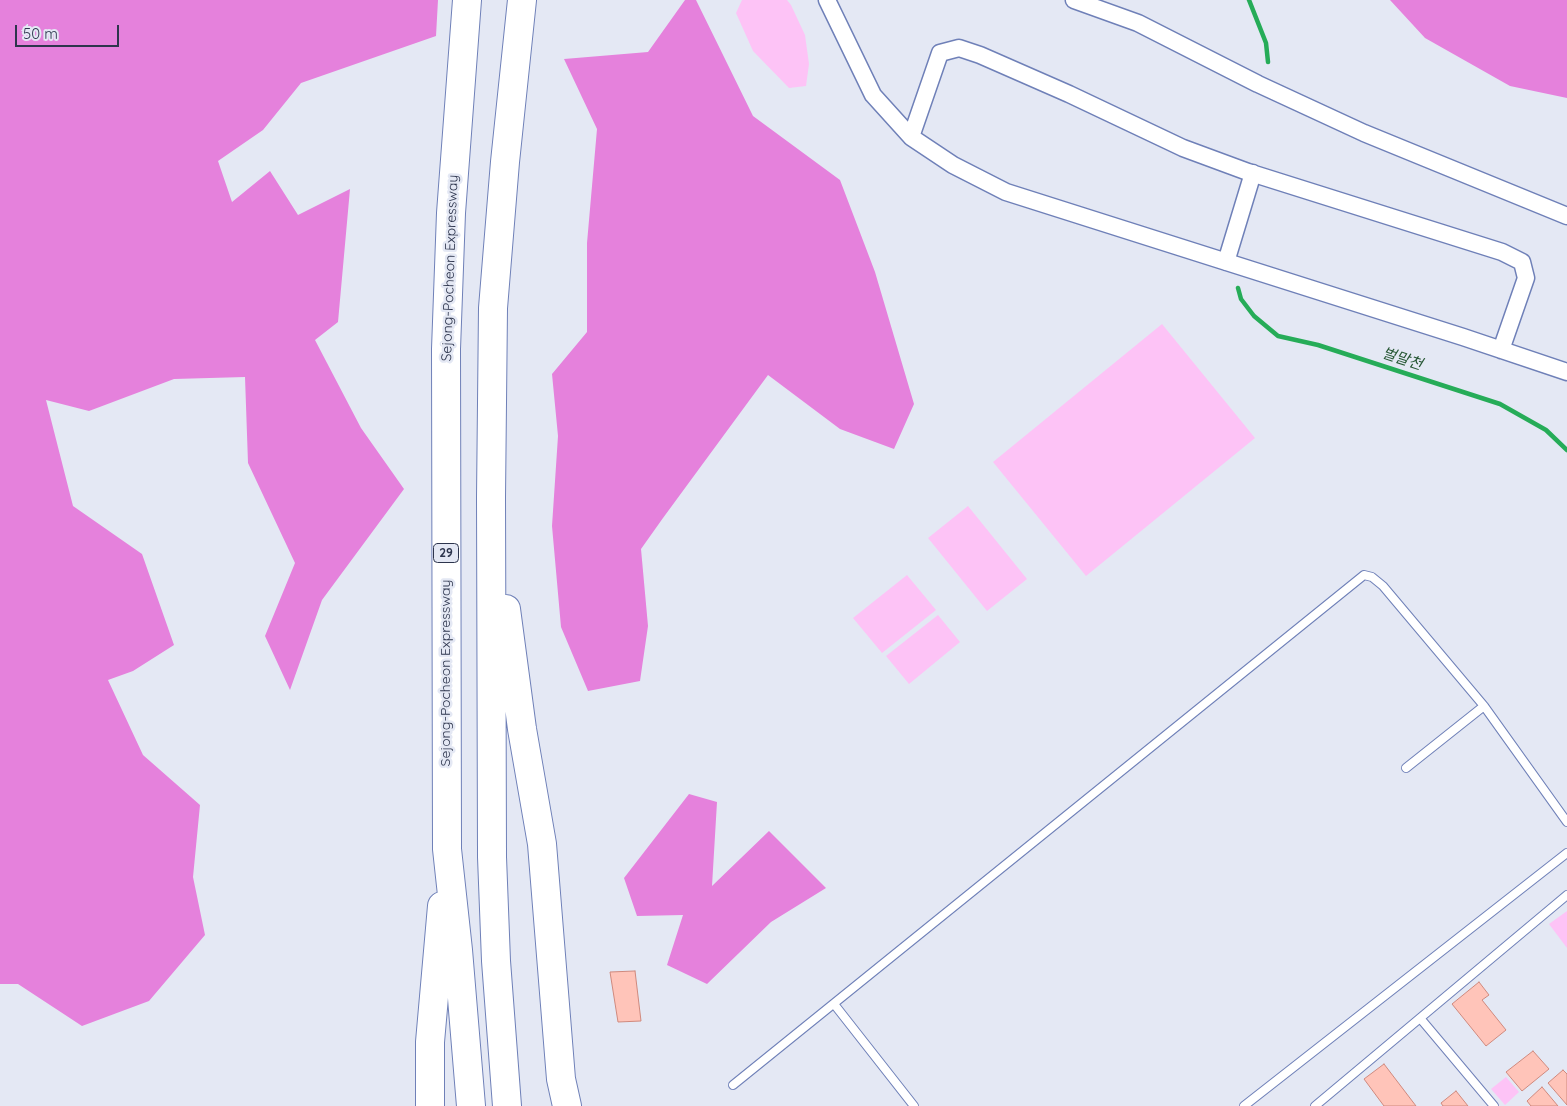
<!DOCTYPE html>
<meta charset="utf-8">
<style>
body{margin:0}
#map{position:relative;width:1567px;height:1106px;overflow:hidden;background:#e4e8f4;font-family:Quicksand,sans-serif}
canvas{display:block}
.scale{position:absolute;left:15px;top:25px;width:104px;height:22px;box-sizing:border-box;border:2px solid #2d354d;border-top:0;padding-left:6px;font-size:15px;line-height:18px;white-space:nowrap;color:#2d354d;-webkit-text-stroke:4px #e4e8f4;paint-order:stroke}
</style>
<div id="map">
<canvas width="1567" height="1106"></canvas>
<div class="scale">50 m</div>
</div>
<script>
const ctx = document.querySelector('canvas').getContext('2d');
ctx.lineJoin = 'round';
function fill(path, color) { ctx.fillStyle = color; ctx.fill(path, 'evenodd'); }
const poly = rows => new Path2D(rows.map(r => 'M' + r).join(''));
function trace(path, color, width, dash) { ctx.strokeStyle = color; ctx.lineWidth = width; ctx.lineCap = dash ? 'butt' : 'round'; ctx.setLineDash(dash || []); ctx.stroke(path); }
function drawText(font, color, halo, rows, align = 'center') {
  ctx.font = font + ' Quicksand,"Noto Sans KR",sans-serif'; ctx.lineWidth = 5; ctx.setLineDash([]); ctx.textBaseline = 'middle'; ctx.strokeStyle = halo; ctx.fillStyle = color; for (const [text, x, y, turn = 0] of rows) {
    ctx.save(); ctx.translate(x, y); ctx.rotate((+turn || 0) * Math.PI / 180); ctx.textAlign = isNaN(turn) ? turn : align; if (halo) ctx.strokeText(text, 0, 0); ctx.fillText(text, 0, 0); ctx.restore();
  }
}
fill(poly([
 [742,0,787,0,791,5,805,35,809,64,806,86,789,88,753,51,736,13],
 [1162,324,1255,438,1086,576,993,462],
 [968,506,1027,579,987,611,928,538],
 [907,575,936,610,882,653,853,618],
 [938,615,960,642,909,684,886,656],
 [1567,911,1567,948,1549,924],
 [1506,1077,1519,1092,1505,1105,1491,1089]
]), '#fdc3f6');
fill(poly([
 [0,0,438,0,436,36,301,83,263,130,218,161,232,202,270,171,298,215,350,189,338,322,315,340,361,428,404,489,322,600,290,690,265,636,295,563,248,463,245,377,174,379,89,411,46,400,73,506,142,554,174,645,133,671,108,680,143,755,200,805,193,877,205,935,149,1001,82,1026,18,984,0,984],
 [685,0,696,0,753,116,840,180,875,272,914,404,894,449,840,429,768,375,663,518,641,549,648,626,640,681,588,691,561,627,552,526,558,436,552,374,587,332,587,243,597,129,564,59,648,52],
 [1390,0,1567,0,1567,98,1510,86,1425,38],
 [689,794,717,802,712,886,769,831,826,888,771,922,707,984,667,965,683,915,637,916,624,878]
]), '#e581dc');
trace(poly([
 [1249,0,1266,43,1268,62],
 [1238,288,1241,299,1254,316,1278,336,1318,345,1500,404,1546,430,1567,450]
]), '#26ac58', 4.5);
const building = poly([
 [635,971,641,1021,618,1022,610,972,635,971],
 [1479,982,1489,995,1482,1000,1506,1030,1486,1046,1452,1004,1479,982],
 [1533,1051,1549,1069,1522,1091,1506,1072,1533,1051],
 [1384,1064,1416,1106,1384,1106,1364,1079,1384,1064],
 [1563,1070,1567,1074,1567,1105,1548,1083,1563,1070],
 [1542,1087,1558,1106,1531,1106,1527,1101,1542,1087],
 [1456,1091,1468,1106,1443,1106,1441,1103,1456,1091]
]);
fill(building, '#ffc4b9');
trace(building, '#cf897d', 1);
const service = poly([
 [1406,768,1484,706],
 [834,1004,914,1106],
 [1420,1018,1494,1106],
 [733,1085,1364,575,1372,577,1383,586,1484,706,1567,822],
 [1244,1106,1567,853],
 [1315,1106,1567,895]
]);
const minor = poly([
 [827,0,873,95,911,137,953,165,1006,192,1463,337,1567,372],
 [1074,0,1138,23,1258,84,1364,133,1567,216],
 [911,137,940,53,959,48,980,55,1069,94,1183,148,1248,172,1502,252,1522,262,1526,278,1501,350],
 [1226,262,1253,173]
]);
const motorway = poly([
 [467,0,451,213,446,349,447,849,458,950,471,1106],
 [506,609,522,729,542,844,561,1079,567,1106],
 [430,1106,430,1042,442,906],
 [507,1106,496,961,492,857,491,497,493,308,505,162,522,0]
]);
trace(service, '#6f80b8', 10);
trace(minor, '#6f80b8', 19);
trace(motorway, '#6f80b8', 30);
trace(service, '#fff', 8);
trace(minor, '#fff', 16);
trace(motorway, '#fff', 28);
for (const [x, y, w] of [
 [446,553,25]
]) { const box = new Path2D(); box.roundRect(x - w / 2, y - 9.5, w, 19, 4); ctx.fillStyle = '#e4e8f4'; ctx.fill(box); trace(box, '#2d354d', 1); }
drawText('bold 12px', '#2d354d', null, [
 ["29",446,553]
]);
drawText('14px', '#2d354d', '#e4e8f4', [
 ["Sejong-Pocheon Expressway",450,268,-88],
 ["Sejong-Pocheon Expressway",446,673,-90]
]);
drawText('italic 15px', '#275734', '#e4e8f4', [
 ["벌말천",1402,359,18]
]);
</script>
